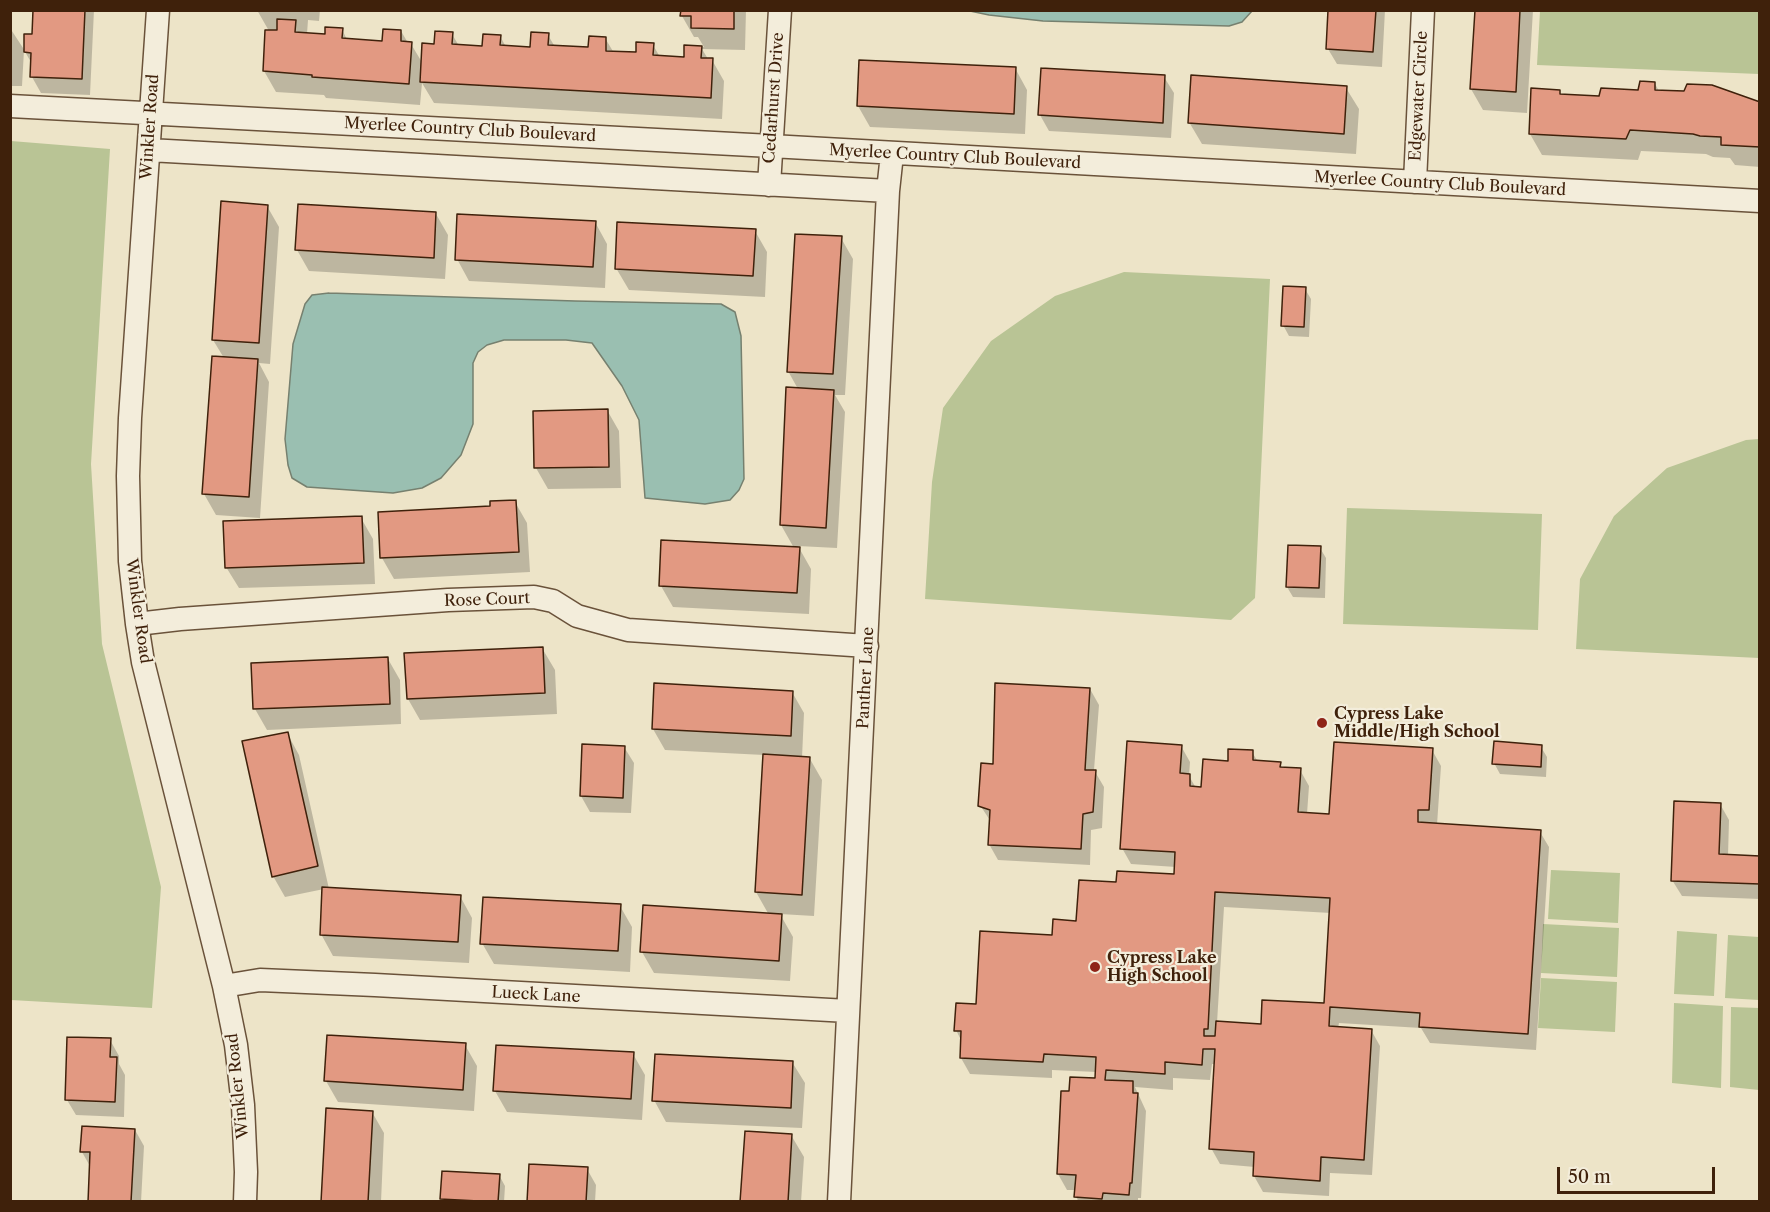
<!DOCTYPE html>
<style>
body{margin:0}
#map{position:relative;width:1770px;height:1212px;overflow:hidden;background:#ede4c8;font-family:"Libre Caslon Text",serif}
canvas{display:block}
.frame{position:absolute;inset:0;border:12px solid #3f210b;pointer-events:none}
.scale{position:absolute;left:1557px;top:1167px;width:158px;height:27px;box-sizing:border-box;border:3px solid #3f210b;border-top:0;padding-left:8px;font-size:18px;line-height:21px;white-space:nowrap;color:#3f210b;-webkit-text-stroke:4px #f3eddb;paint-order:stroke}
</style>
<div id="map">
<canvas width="1770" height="1212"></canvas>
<div class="frame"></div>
<div class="scale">50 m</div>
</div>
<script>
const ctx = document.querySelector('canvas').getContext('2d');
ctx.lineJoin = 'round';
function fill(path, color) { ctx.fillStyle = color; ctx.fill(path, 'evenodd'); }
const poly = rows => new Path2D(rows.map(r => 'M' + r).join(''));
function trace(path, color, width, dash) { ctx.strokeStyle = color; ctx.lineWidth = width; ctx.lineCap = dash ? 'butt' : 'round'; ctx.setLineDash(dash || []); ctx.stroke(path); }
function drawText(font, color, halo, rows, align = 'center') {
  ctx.font = font + ' "Libre Caslon Text",serif'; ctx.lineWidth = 4.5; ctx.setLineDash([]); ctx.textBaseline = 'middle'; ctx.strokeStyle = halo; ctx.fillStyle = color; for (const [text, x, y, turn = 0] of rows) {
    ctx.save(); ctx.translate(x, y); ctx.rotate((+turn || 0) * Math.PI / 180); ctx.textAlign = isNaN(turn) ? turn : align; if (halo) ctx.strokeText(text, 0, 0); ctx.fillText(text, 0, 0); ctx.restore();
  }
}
fill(poly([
 [1540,11,1759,11,1759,74,1537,65],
 [11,141,110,149,91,464,102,644,161,887,152,1008,11,1000],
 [1124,272,1270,279,1255,598,1231,620,925,599,932,482,943,408,991,341,1055,296],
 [1759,439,1759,658,1576,649,1580,579,1614,516,1667,468,1746,440],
 [1347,508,1542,514,1538,630,1343,624],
 [1551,870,1620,873,1618,923,1548,919],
 [1543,924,1619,928,1617,977,1541,973],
 [1677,931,1717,934,1714,996,1674,994],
 [1728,935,1759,937,1759,1000,1725,998],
 [1541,978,1617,982,1615,1032,1538,1028],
 [1674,1003,1723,1006,1721,1088,1672,1083],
 [1731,1007,1759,1008,1759,1090,1730,1087]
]), '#b9c495');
const water = poly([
 [970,11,1252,11,1242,22,1229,26,1043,21,989,15,970,11],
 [329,293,575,301,721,304,735,312,741,336,744,479,739,490,730,500,705,504,645,498,639,420,622,386,592,343,566,340,504,340,487,345,478,352,473,363,473,424,461,455,441,478,422,488,393,493,307,487,292,478,288,465,285,439,293,344,305,304,312,295,329,293]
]);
fill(water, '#9abfb1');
trace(water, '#76806f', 1.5);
fill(poly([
 [34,10,94,10,90,95,41,93,32,77,32,64,24,50,22,86,10,86,10,28,25,51,33,35],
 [257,10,320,10,319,21,308,20,307,34,326,35,342,29,347,40,384,42,401,31,408,43,411,44,423,64,436,45,452,34,459,46,484,47,500,36,506,47,532,48,548,35,555,47,590,49,605,38,614,53,638,54,653,45,660,57,685,58,686,46,704,47,698,37,694,37,682,16,682,10,746,10,745,50,702,49,708,59,712,60,724,81,722,119,434,103,422,83,420,105,326,98,324,95,276,92,264,71,269,31],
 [1330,10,1385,10,1382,67,1337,64,1328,49],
 [1476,10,1533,10,1527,113,1483,110,1471,89],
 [1015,68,1027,90,1025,134,870,127,858,106],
 [1164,77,1174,93,1171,138,1049,131,1040,115],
 [1655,84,1659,91,1760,104,1760,167,1735,165,1730,158,1713,157,1706,154,1641,151,1638,160,1542,155,1530,134,1559,91,1562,96,1600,98,1639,91],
 [1346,88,1359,109,1356,154,1202,144,1189,122],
 [267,206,279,227,270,364,259,363,269,382,260,518,216,515,204,494,224,358,213,340],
 [436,214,448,235,445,279,309,271,297,250],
 [595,222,607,244,605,288,469,281,457,259],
 [755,231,767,252,765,297,629,290,616,268],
 [841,238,853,259,845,395,835,395,845,412,837,548,798,546,811,569,809,614,673,607,661,586,794,548,781,525,798,389,788,371],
 [1305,289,1311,299,1309,337,1289,336,1283,325],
 [607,410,619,431,621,488,548,489,536,468,534,412],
 [515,502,527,523,530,572,394,579,382,558],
 [361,518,373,539,375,584,239,588,226,567],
 [1320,548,1326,558,1325,598,1293,597,1287,587],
 [542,648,555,670,557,714,420,720,408,699,406,655],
 [388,659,400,680,401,724,267,730,255,709],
 [1090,689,1099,705,1094,770,1104,787,1102,828,1091,830,1090,865,998,860,989,844,991,822,980,805,994,766],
 [792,692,804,713,802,758,810,759,822,780,814,916,780,914,793,937,790,981,654,973,642,952,769,915,756,892,764,755,665,750,653,729],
 [287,733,299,755,329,889,460,896,472,918,469,963,333,956,321,934,324,889,285,897,273,876],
 [1181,746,1190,762,1189,776,1196,788,1203,788,1229,762,1252,752,1258,762,1280,763,1283,769,1300,770,1309,786,1307,814,1330,816,1432,750,1441,766,1437,825,1540,832,1549,847,1536,1050,1430,1043,1421,1028,1339,1023,1338,1028,1371,1030,1380,1046,1372,1175,1330,1173,1329,1196,1263,1192,1254,1176,1255,1167,1220,1164,1211,1148,1216,1064,1212,1064,1210,1080,1173,1078,1173,1090,1135,1087,1146,1111,1141,1198,1138,1198,1138,1202,1079,1202,1076,1197,1076,1190,1067,1190,1058,1174,1071,1093,1096,1080,1097,1072,1052,1070,1052,1078,970,1074,961,1058,962,1042,956,1030,977,1005,1054,936,1078,922,1118,883,1176,876,1176,867,1131,864,1122,848],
 [1224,907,1331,913,1326,1005,1262,1025,1217,1023],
 [624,747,634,763,631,813,590,812,581,796],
 [1541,747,1547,757,1546,777,1500,774,1494,763],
 [1720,804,1729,820,1728,856,1760,857,1760,899,1682,896,1672,880],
 [620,906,632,927,630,972,494,964,482,943],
 [110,1040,119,1056,119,1064,125,1075,124,1117,76,1115,67,1100],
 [465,1045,477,1066,474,1111,338,1102,326,1081],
 [633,1054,645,1075,642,1120,507,1112,495,1091],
 [792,1062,805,1083,802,1128,666,1122,654,1100],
 [372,1112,384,1133,381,1202,323,1202],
 [135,1130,144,1146,141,1202,89,1202,91,1168,82,1152],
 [791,1135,804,1157,801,1202,742,1202],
 [587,1169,596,1185,595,1202,528,1202],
 [499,1175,505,1186,504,1202,444,1202,442,1198]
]), '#0003');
const building = poly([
 [33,10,85,10,82,79,30,77,31,53,24,52,24,34,32,34,33,10],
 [681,10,734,10,734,29,691,28,691,16,680,16,681,10],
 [1328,10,1376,10,1373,52,1326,49,1328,10],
 [1475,10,1520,10,1516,92,1470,89,1475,10],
 [277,19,296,20,295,32,325,34,325,27,343,28,342,38,382,41,383,29,401,30,401,41,412,42,409,84,312,77,312,75,263,71,265,30,277,30,277,19],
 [435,31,453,32,452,44,482,46,483,34,501,35,500,45,530,47,531,32,549,33,548,45,588,47,589,36,606,37,606,51,636,52,636,42,654,43,653,55,684,57,684,45,702,46,701,58,713,58,711,98,420,82,422,43,434,44,435,31],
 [859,60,1016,67,1014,114,857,106,859,60],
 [1041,68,1165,75,1163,123,1038,115,1041,68],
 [1191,75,1347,86,1344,134,1188,123,1191,75],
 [1640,81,1655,82,1655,90,1684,91,1687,84,1712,85,1760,102,1760,147,1721,145,1721,137,1700,136,1693,134,1630,130,1626,139,1529,134,1531,88,1560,90,1560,94,1599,96,1601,88,1638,90,1640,81],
 [221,201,268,205,259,343,212,340,221,201],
 [298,204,436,212,434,258,295,250,298,204],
 [457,214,596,221,593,267,455,260,457,214],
 [617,222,756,229,753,276,615,269,617,222],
 [795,234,842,236,833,374,787,372,795,234],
 [1283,286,1306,287,1304,327,1281,326,1283,286],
 [212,356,258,359,249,497,202,494,212,356],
 [786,387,834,390,826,528,780,525,786,387],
 [608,409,609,467,534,468,533,411,608,409],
 [516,500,519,552,380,558,378,512,490,506,490,501,516,500],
 [362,516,364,563,225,568,223,521,362,516],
 [661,540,800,547,797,593,659,586,661,540],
 [1288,545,1321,546,1319,588,1286,587,1288,545],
 [543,647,545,693,407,699,404,653,543,647],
 [388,657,390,704,253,709,251,663,388,657],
 [654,683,793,691,791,736,652,729,654,683],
 [995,683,1090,688,1085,770,1096,770,1093,812,1083,814,1081,849,988,845,990,810,978,806,981,763,993,764,995,683],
 [288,732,318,866,272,877,242,741,288,732],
 [1127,741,1182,745,1180,773,1190,774,1190,786,1201,787,1203,759,1228,761,1228,749,1253,750,1253,760,1281,762,1280,767,1301,768,1298,812,1329,814,1334,742,1433,748,1429,810,1418,810,1418,822,1541,830,1528,1034,1419,1027,1420,1013,1330,1007,1329,1026,1372,1029,1364,1160,1321,1157,1320,1181,1253,1176,1254,1152,1209,1149,1215,1049,1203,1049,1202,1065,1165,1062,1165,1074,1106,1070,1105,1080,1133,1081,1133,1093,1138,1093,1132,1183,1130,1183,1129,1195,1103,1193,1102,1199,1074,1197,1076,1175,1057,1174,1061,1091,1069,1091,1070,1077,1095,1078,1096,1057,1044,1054,1043,1062,960,1058,961,1031,954,1031,956,1003,976,1004,980,931,1052,935,1053,919,1076,921,1079,880,1116,882,1117,871,1174,874,1175,852,1120,849,1127,741],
 [1215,892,1330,898,1324,1003,1262,1000,1261,1024,1216,1021,1215,1036,1204,1036,1204,1029,1208,1029,1215,892],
 [1494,741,1542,745,1541,767,1492,764,1494,741],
 [582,744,625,746,623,798,580,796,582,744],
 [763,754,810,757,802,895,755,892,763,754],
 [1674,801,1721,803,1719,854,1760,856,1760,884,1671,881,1674,801],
 [322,887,461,895,458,942,320,935,322,887],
 [483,897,621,904,618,951,480,944,483,897],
 [643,905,782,914,779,961,640,952,643,905],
 [327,1035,466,1043,463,1090,324,1081,327,1035],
 [67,1037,111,1038,110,1057,117,1057,115,1102,65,1100,67,1037],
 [496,1045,634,1052,631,1099,493,1091,496,1045],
 [655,1054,793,1061,791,1108,652,1101,655,1054],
 [326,1108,373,1111,368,1202,321,1202,326,1108],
 [82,1126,135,1129,131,1202,88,1202,90,1152,80,1152,82,1126],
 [745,1131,792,1134,788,1202,740,1202,745,1131],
 [529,1164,588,1167,586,1202,527,1202,529,1164],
 [442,1171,500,1174,498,1202,440,1199,442,1171]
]);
fill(building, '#e29982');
trace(building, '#3f210b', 1.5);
const minor = poly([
 [158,10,130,418,128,476,130,561,137,624,143,662,224,986,236,1045,243,1105,246,1172,245,1202],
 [10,106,771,146,1760,201],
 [149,150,888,191],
 [1415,182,1423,10],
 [769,185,780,10],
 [137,624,180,619,448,600,534,597,553,601,577,616,628,630,867,646],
 [224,986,260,980,375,985,848,1011],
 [839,1202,888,191,892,154]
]);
trace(minor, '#6a523a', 25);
trace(minor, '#f3eddb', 22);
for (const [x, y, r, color] of [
 [1322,723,6,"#8f2418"],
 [1095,967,6,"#8f2418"]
]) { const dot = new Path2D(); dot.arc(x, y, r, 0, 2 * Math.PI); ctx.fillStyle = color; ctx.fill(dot); trace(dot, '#f3eddb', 2); }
drawText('16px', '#3f210b', '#f3eddb', [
 ["Edgewater Circle",1419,96,-87],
 ["Cedarhurst Drive",774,98,-86],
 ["Winkler Road",150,127,-86],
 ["Myerlee Country Club Boulevard",470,130,3],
 ["Myerlee Country Club Boulevard",955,157,3],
 ["Myerlee Country Club Boulevard",1440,184,3],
 ["Rose Court",487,600,-2],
 ["Winkler Road",138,611,82],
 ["Panther Lane",866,678,-87],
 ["Lueck Lane",536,995,3],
 ["Winkler Road",238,1086,-96]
]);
drawText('bold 16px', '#3f210b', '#f3eddb', [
 ["Cypress Lake",1334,714],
 ["Middle/High School",1334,732],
 ["Cypress Lake",1107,958],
 ["High School",1107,976]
], 'left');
</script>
